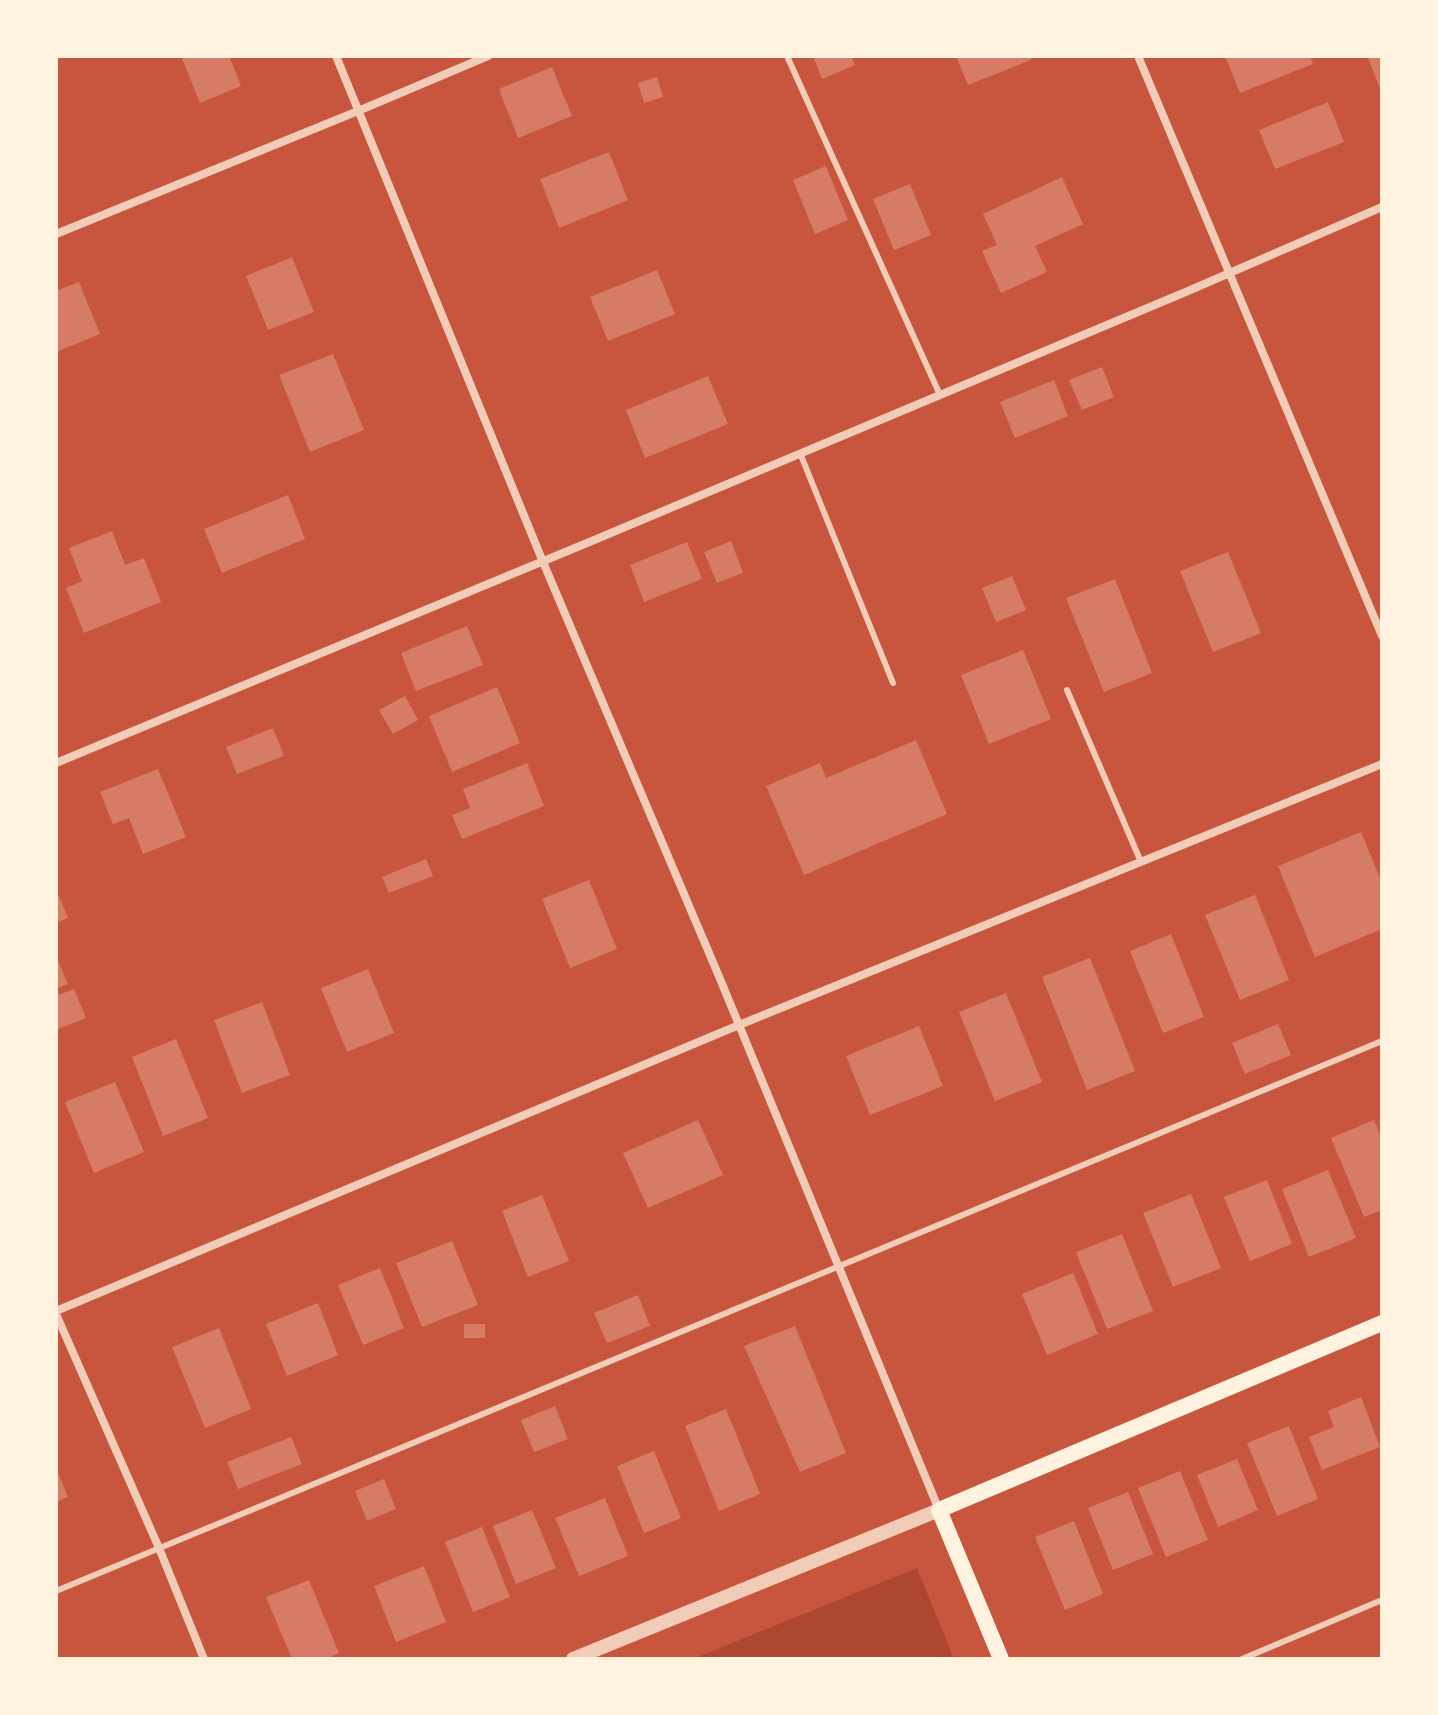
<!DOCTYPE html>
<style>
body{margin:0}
#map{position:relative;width:1438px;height:1715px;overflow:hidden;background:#c8553d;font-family:"Golos Text",sans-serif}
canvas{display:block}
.frame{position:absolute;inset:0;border:58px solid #fff3e0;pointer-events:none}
</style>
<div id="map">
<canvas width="1438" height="1715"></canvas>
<div class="frame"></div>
</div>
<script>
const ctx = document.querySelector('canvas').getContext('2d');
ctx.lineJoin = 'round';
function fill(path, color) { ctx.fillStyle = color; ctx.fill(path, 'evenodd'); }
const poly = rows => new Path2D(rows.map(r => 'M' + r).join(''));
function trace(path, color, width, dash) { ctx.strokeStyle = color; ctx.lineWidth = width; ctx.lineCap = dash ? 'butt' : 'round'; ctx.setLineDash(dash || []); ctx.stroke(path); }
fill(poly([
 [917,1568,954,1659,693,1659]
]), '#ae4732');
fill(poly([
 [181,56,229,56,241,86,200,103],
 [813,56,851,56,855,65,822,79],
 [956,56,1029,56,1031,60,968,85],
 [1225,56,1310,56,1313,64,1240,93],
 [1373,56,1382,56,1382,93,1368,58],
 [552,67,572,116,518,138,499,89],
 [657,77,663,97,644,103,638,83],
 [1328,102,1344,142,1275,169,1259,130],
 [609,152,628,200,559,228,540,179],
 [826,166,848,220,815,234,793,180],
 [1062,177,1083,224,1035,246,1047,272,1001,293,982,251,997,245,983,214],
 [910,184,931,235,894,250,873,199],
 [292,257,314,312,268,330,246,276],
 [657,270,675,314,608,341,590,297],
 [79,282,100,334,56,352,56,291],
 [333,354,364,430,310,452,279,375],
 [1102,367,1114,397,1082,410,1069,380],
 [708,376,728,424,645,458,626,410],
 [1054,380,1068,416,1015,438,1000,402],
 [288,495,305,539,222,573,204,529],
 [112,531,125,565,144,558,161,602,84,633,66,588,82,581,69,548],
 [731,541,743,573,717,583,704,552],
 [687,542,702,579,644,602,630,565],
 [1228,552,1261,633,1213,652,1180,571],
 [1012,576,1026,610,996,622,982,588],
 [1115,579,1152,673,1104,692,1066,598],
 [467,626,483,665,416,691,401,653],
 [1023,650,1051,719,989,744,961,675],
 [497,687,520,743,452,772,429,716],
 [405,696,418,720,393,734,379,710],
 [273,728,284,756,237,774,226,747],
 [916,740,947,814,804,875,766,786,820,763,826,778],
 [527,763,544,806,462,839,452,815,470,808,463,789],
 [158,769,186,837,143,854,129,818,113,824,100,792],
 [1361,832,1382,883,1382,929,1315,957,1278,866],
 [426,859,433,876,389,893,382,877],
 [589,880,617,949,570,968,542,899],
 [56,889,68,918,56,923],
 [1255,895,1289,980,1240,1000,1205,915],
 [1171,934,1204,1017,1163,1033,1130,951],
 [56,956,68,984,56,989],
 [1090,958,1135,1071,1087,1090,1042,977],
 [368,969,394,1033,347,1052,321,988],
 [74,989,86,1018,58,1029,56,1024,56,996],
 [1006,993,1042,1082,995,1101,959,1012],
 [262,1002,290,1075,242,1093,214,1020],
 [1278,1024,1291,1055,1245,1074,1232,1043],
 [919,1026,943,1086,870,1115,846,1056],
 [176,1039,208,1118,163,1136,132,1057],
 [115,1082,144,1152,94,1173,65,1102],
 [698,1120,723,1175,648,1208,623,1153],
 [1374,1120,1382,1140,1382,1210,1364,1217,1331,1138],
 [1328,1170,1356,1238,1309,1257,1282,1189],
 [1267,1180,1292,1244,1250,1261,1224,1197],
 [1191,1194,1221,1268,1173,1287,1143,1213],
 [542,1195,569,1261,528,1277,502,1211],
 [1122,1234,1153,1311,1107,1329,1076,1252],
 [452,1241,478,1305,422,1327,396,1263],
 [380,1268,404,1328,363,1345,338,1285],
 [1073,1273,1098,1334,1047,1355,1022,1294],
 [638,1295,650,1326,607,1343,594,1313],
 [318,1303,338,1355,287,1376,266,1324],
 [464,1324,485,1324,485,1338,464,1338],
 [795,1326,846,1453,800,1472,744,1346],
 [219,1328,251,1409,205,1428,172,1347],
 [1361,1397,1380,1447,1322,1470,1309,1437,1334,1427,1328,1411],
 [555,1406,568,1439,534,1452,521,1420],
 [726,1409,760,1494,719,1511,685,1426],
 [1289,1426,1318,1499,1277,1516,1247,1443],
 [291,1437,302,1464,238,1489,227,1462],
 [654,1451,681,1518,644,1533,617,1466],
 [1237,1459,1258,1510,1218,1527,1197,1475],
 [56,1468,68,1497,56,1502],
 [1180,1471,1208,1540,1166,1557,1138,1488],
 [384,1479,396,1509,367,1521,355,1491],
 [1128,1492,1153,1554,1113,1570,1088,1508],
 [605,1498,628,1556,579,1576,555,1518],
 [532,1510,556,1568,516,1584,493,1526],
 [1074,1521,1103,1594,1065,1610,1035,1537],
 [482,1527,510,1597,473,1612,445,1542],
 [424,1566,446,1622,396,1642,374,1586],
 [309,1580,339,1653,325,1659,292,1659,266,1597]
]), '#d67c66');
trace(poly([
 [787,56,940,395],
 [800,453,893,683],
 [1067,690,1141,862],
 [56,1591,1382,1041],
 [1242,1659,1382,1600]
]), '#f1ccb7', 6);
trace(poly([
 [336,56,543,562,718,974,939,1510],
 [1138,56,1382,636],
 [56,234,358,111,488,56],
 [56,763,587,543,1188,291,1382,207],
 [56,1311,739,1025,1382,764],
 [56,1314,159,1548,204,1659]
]), '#f1ccb7', 8);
trace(poly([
 [573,1659,939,1510]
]), '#f1ccb7', 14);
trace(poly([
 [1001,1659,939,1510,1382,1323]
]), '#fff3e0', 16);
</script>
